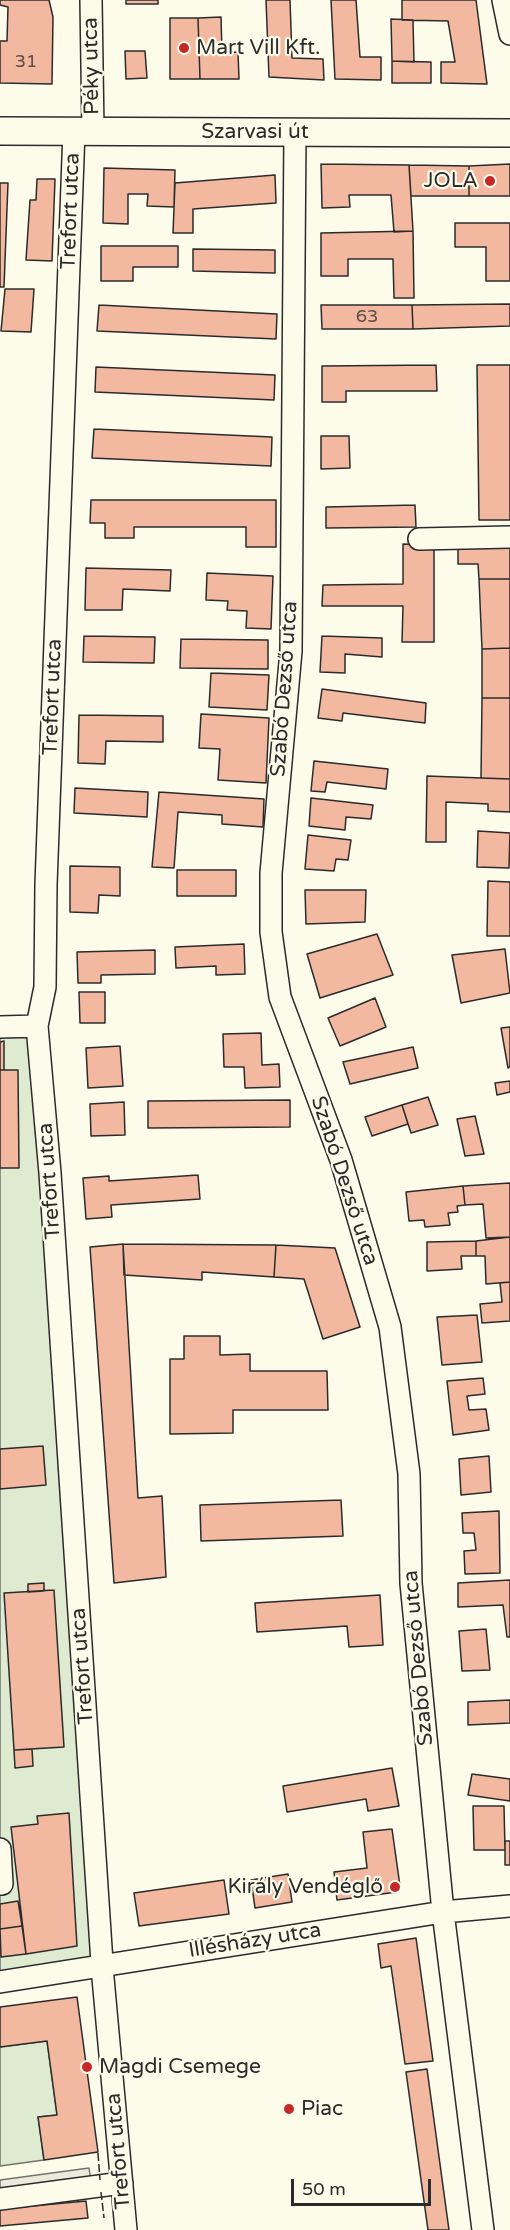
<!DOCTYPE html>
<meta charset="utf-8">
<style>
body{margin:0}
#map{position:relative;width:510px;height:2230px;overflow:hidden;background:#fdfbea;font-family:"Varela Round",sans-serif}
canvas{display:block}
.scale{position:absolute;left:291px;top:2179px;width:140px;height:27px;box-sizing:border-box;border:3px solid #2b2b2b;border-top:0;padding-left:8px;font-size:18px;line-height:21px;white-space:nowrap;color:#2b2b2b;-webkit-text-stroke:4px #fdfbea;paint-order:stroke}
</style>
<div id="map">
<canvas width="510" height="2230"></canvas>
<div class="scale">50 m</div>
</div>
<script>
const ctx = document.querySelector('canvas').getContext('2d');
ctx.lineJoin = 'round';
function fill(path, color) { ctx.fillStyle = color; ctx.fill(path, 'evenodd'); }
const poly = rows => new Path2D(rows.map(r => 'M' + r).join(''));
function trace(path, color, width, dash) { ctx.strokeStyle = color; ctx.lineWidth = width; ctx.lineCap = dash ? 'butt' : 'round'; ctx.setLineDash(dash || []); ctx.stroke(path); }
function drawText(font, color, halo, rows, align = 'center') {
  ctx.font = font + ' "Varela Round",sans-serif'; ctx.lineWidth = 4.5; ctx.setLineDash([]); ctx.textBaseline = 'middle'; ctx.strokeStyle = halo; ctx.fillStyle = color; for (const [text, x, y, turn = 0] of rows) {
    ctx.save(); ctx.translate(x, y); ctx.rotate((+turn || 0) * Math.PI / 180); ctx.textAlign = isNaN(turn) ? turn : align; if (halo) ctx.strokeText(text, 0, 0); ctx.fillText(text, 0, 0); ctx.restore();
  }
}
const green = poly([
 [33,1029,99,1961,0,1978,0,1030,33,1029],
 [47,2041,57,2115,38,2117,44,2160,0,2166,0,2047,47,2041]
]);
fill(green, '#deebd1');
trace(green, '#74746e', 1.5);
const parking = poly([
 [89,2168,92,2187,0,2199,0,2180,89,2168]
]);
fill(parking, '#eceadb');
trace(parking, '#74746e', 1.5);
const building = poly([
 [0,0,49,0,53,17,52,84,0,83,0,41,7,41,8,7,0,5,0,0],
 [126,0,158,0,158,4,126,4,126,0],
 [266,0,290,0,292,58,323,59,324,80,269,77,266,0],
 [331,0,356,0,360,57,381,57,381,80,335,79,331,0],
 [402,0,476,0,487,84,441,83,441,62,455,62,448,21,402,20,402,0],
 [221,17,222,53,238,52,239,79,200,79,198,18,221,17],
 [170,18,198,18,200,79,170,79,170,18],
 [391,19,413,20,414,62,392,61,391,19],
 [125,51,145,51,147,78,126,79,125,51],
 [392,61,431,62,431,83,392,83,392,61],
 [321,164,409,165,413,231,394,232,391,195,349,195,350,207,322,208,321,164],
 [510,164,510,196,469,196,469,166,510,164],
 [409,165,469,166,469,196,411,196,409,165],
 [104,168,175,170,174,207,147,206,148,194,128,194,128,224,103,223,104,168],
 [275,175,276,203,193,209,193,233,173,233,175,183,275,175],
 [37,179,55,179,52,261,26,260,30,200,36,200,37,179],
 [0,183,8,183,4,287,0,287,0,183],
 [455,223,510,223,510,281,486,281,486,247,455,247,455,223],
 [413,231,414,298,394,298,393,259,348,259,348,276,321,276,321,233,413,231],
 [101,246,178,246,178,267,133,267,133,281,101,281,101,246],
 [193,249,275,250,275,273,193,271,193,249],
 [5,289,34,289,31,332,1,331,5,289],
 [510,304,510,326,413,329,412,305,510,304],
 [99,305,277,314,276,339,97,331,99,305],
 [321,305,412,305,413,329,322,329,321,305],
 [436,365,437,391,346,391,346,402,322,402,322,366,436,365],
 [477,365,510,365,510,520,479,520,477,365],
 [96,367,275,375,274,400,95,392,96,367],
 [94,429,272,437,271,466,92,458,94,429],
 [321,436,349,436,350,468,321,469,321,436],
 [91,500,276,500,276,547,246,547,246,527,134,527,134,538,105,538,105,523,90,523,91,500],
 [415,505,416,527,326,528,326,507,415,505],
 [403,544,434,545,434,642,402,642,403,606,322,606,323,585,403,584,403,544],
 [458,544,510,544,510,579,479,579,478,564,458,564,458,544],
 [86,568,171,570,170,591,123,589,122,610,85,610,86,568],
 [207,573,273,576,271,629,246,628,247,611,227,610,228,601,206,600,207,573],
 [479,579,510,579,510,648,482,649,479,579],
 [84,636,155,637,154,663,83,662,84,636],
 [322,636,382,638,382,657,345,654,345,673,320,672,322,636],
 [181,639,268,640,268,669,180,668,181,639],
 [510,648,510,698,482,698,482,649,510,648],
 [211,673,269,675,267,710,209,707,211,673],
 [322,689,426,703,425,723,343,713,342,721,318,718,322,689],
 [482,698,510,698,510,779,481,778,482,698],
 [201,714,269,718,266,783,218,780,220,749,199,748,201,714],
 [79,715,163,716,163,742,106,741,105,764,78,763,79,715],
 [314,761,388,769,386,789,327,782,325,792,311,791,314,761],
 [427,776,510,779,510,812,488,811,488,804,446,802,446,842,426,842,427,776],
 [75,788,148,792,147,817,74,813,75,788],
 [159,792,264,799,263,827,222,824,222,815,178,812,174,868,152,867,159,792],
 [311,798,373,805,371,819,346,817,345,830,309,826,311,798],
 [478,831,510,833,509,868,477,867,478,831],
 [308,835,351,840,348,860,336,859,334,871,305,869,308,835],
 [70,866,120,867,120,896,99,895,98,913,70,912,70,866],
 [177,870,236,870,236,896,177,896,177,870],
 [488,881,510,882,510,936,487,936,488,881],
 [305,890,366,890,365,922,306,924,305,890],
 [377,934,393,975,320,998,307,954,377,934],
 [244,944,245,974,216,975,216,966,176,968,175,947,244,944],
 [505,949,510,993,461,1003,452,955,505,949],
 [155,950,155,974,101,975,101,983,78,983,77,952,155,950],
 [79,992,105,992,105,1023,80,1023,79,992],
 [375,998,386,1027,340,1046,328,1018,375,998],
 [510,1027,510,1067,508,1068,501,1028,510,1027],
 [261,1033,262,1065,279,1064,280,1087,245,1088,244,1067,224,1067,223,1034,261,1033],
 [4,1041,4,1070,0,1070,0,1042,4,1041],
 [120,1046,123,1086,88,1088,86,1048,120,1046],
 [413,1047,418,1068,350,1084,343,1062,413,1047],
 [0,1070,18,1070,19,1168,0,1168,0,1070],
 [510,1081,510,1092,497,1095,495,1083,510,1081],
 [428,1097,438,1125,411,1133,402,1105,428,1097],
 [290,1100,290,1127,148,1128,148,1101,290,1100],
 [124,1102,125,1135,91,1136,90,1104,124,1102],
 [402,1105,408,1124,372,1136,365,1117,402,1105],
 [475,1116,484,1154,465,1156,457,1119,475,1116],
 [198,1175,200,1199,111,1205,112,1217,86,1219,83,1178,109,1176,109,1181,198,1175],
 [510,1183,510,1237,486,1238,483,1204,465,1205,463,1186,510,1183],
 [463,1186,465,1205,457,1206,458,1212,448,1213,450,1225,425,1227,424,1220,409,1221,406,1192,463,1186],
 [510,1237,510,1282,486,1284,485,1256,476,1256,476,1241,510,1237],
 [476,1241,476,1256,461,1256,462,1269,427,1271,427,1242,476,1241],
 [123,1244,138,1498,162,1496,166,1577,114,1583,90,1247,123,1244],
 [123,1244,276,1245,274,1277,202,1272,202,1280,124,1275,123,1244],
 [276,1245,335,1248,360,1327,323,1339,304,1279,274,1277,276,1245],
 [510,1282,510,1321,482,1323,480,1304,502,1302,500,1283,510,1282],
 [477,1315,482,1362,442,1365,437,1317,477,1315],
 [184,1336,220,1336,220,1355,250,1354,250,1371,327,1371,328,1410,233,1410,233,1433,170,1434,170,1359,184,1359,184,1336],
 [483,1378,485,1394,467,1396,469,1410,486,1409,489,1430,453,1435,447,1381,483,1378],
 [43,1446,46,1485,0,1489,0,1449,43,1446],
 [489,1456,491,1492,461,1495,459,1459,489,1456],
 [341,1500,343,1536,201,1541,200,1505,341,1500],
 [499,1511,500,1573,465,1574,464,1551,476,1550,474,1533,463,1533,462,1513,499,1511],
 [510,1580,510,1637,507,1637,503,1605,458,1607,458,1583,510,1580],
 [44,1583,44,1591,28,1592,28,1584,44,1583],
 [54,1590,64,1747,14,1750,4,1593,54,1590],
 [380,1595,383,1645,349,1647,347,1626,257,1632,255,1603,380,1595],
 [486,1629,490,1670,462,1671,459,1631,486,1629],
 [510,1700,510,1723,468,1725,468,1702,510,1700],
 [32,1749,33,1766,15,1768,14,1750,32,1749],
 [392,1768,399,1806,368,1811,366,1799,287,1812,283,1786,392,1768],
 [472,1774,510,1779,510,1801,468,1795,472,1774],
 [473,1806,504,1806,505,1850,474,1850,473,1806],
 [69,1813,77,1946,26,1954,11,1827,38,1824,37,1816,69,1813],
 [392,1829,400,1886,397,1892,337,1900,334,1872,367,1868,363,1832,392,1829],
 [505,1841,510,1841,510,1865,505,1865,505,1841],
 [288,1874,292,1902,255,1908,251,1880,288,1874],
 [224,1880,229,1914,139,1926,134,1893,224,1880],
 [18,1901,22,1926,0,1929,0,1904,18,1901],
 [22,1926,26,1954,1,1957,0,1929,22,1926],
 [416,1938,433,2061,405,2064,391,1966,381,1968,378,1944,416,1938],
 [77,1997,98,2152,44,2160,38,2117,57,2115,47,2041,0,2047,0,2007,77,1997],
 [427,2069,449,2230,428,2230,406,2072,427,2069],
 [86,2201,88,2218,0,2226,0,2209,86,2201]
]);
fill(building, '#f2b8a0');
trace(building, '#2b2b2b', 1.5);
const minor = poly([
 [91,0,93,131],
 [503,0,510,34],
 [74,131,46,884,45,987,37,1026,50,1173,103,1978,126,2230],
 [295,132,291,651,271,873,271,932,280,997,341,1160,390,1327,409,1474,411,1583,443,1912,483,2230],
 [419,539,510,537],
 [0,1027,37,1026],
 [0,1849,2,1884,0,1884],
 [0,1982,443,1912,510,1906],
 [0,2199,122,2183]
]);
const major = poly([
 [0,131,510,133]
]);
trace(minor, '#2b2b2b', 24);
trace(major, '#2b2b2b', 30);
trace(minor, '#fdfbea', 21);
trace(major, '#fdfbea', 27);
trace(poly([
 [98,2153,100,2180],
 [101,2192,104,2218]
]), '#2b2b2b', 1.5, [8, 3]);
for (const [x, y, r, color] of [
 [184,48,6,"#c62828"],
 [490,181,6,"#c62828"],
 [395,1887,6,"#c62828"],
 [87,2067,6,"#c62828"],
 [289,2109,6,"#c62828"]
]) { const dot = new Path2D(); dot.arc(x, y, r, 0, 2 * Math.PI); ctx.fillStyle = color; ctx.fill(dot); trace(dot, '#fdfbea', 2); }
drawText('18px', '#5d4e48', null, [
 ["31",26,62],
 ["63",367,317]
]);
drawText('21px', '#2b2b2b', '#fdfbea', [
 ["Mart Vill Kft.",196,48],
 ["JOLA",478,181,"right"],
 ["Király Vendéglő",383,1887,"right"],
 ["Magdi Csemege",99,2067],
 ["Piac",301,2109]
], 'left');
drawText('21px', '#2b2b2b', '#fdfbea', [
 ["Péky utca",92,66,-91],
 ["Szarvasi út",255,132],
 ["Trefort utca",71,211,-88],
 ["Szabó Dezső utca",285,689,-86],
 ["Trefort utca",53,697,-88],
 ["Trefort utca",50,1181,-94],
 ["Szabó Dezső utca",344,1181,72],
 ["Szabó Dezső utca",419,1658,-95],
 ["Trefort utca",83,1666,-94],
 ["Illésházy utca",255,1941,-9],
 ["Trefort utca",119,2151,-95]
]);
</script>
